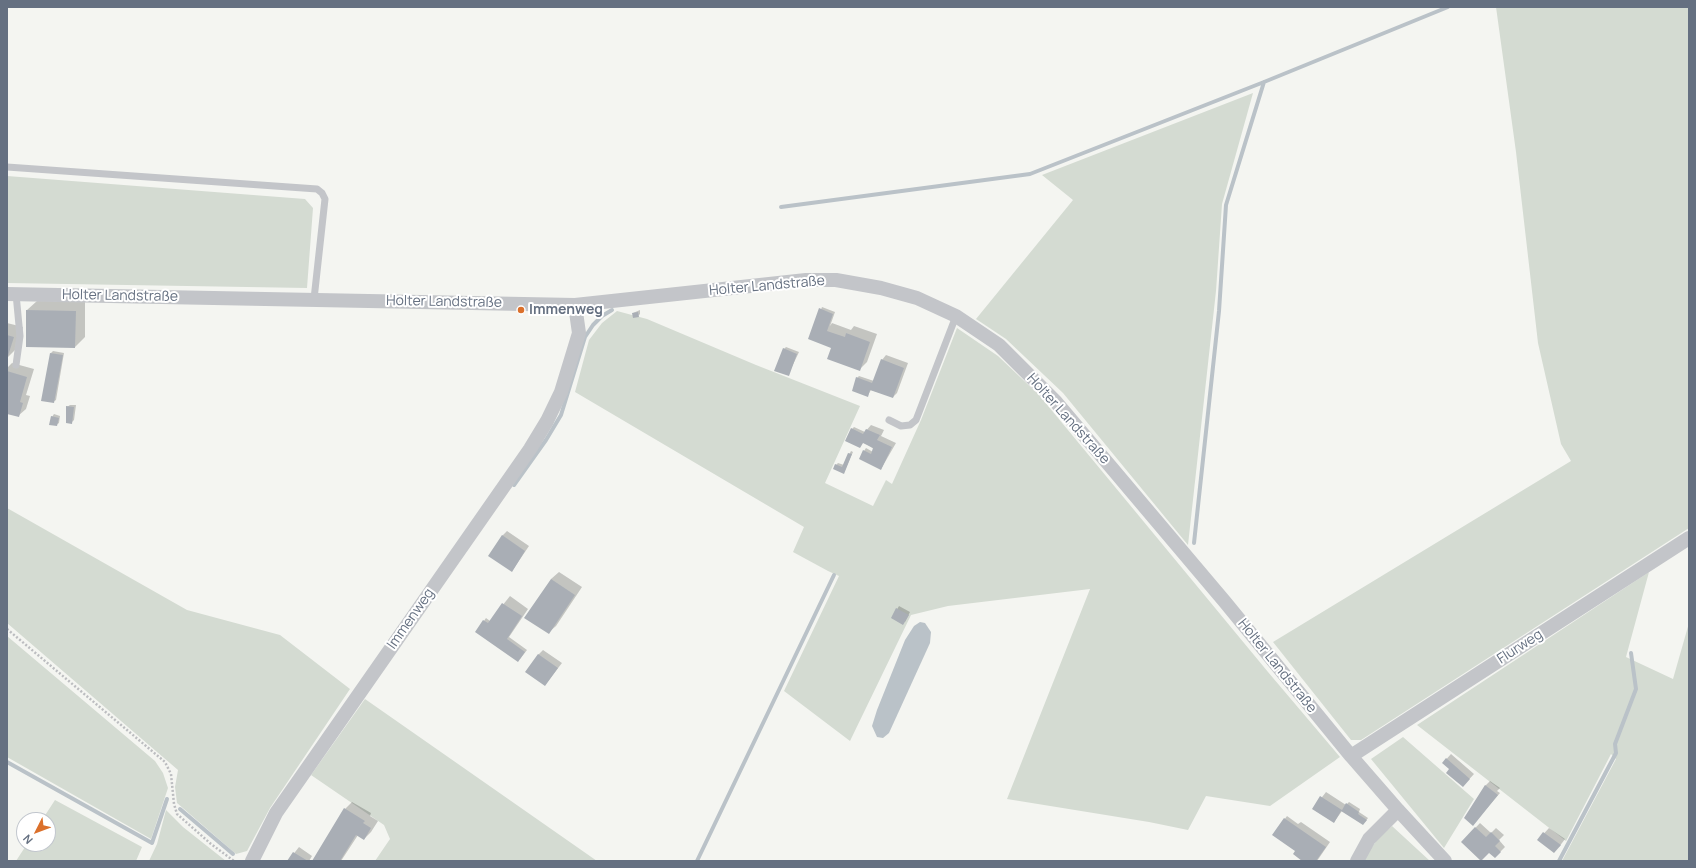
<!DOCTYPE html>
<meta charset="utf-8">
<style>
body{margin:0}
#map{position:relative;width:1696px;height:868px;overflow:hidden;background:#f4f5f1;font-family:Manrope,sans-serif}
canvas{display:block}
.frame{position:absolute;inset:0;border:8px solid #657081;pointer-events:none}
.north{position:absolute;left:16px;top:812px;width:40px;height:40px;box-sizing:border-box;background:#fff;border:1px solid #c1c6cd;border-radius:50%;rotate:228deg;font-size:11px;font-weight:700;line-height:16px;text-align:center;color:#657081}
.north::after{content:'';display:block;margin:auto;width:14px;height:18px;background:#db702b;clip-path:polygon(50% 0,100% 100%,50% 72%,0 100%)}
</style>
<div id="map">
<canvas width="1696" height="868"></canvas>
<div class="frame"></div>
<div class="north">N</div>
</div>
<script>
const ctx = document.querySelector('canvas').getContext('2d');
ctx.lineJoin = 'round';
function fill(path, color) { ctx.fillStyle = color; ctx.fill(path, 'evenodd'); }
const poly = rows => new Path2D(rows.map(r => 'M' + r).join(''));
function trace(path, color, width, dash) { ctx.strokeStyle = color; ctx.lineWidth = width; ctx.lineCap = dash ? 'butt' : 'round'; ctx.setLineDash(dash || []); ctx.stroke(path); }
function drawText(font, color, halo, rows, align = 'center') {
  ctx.font = font + ' Manrope,sans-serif'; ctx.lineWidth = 4; ctx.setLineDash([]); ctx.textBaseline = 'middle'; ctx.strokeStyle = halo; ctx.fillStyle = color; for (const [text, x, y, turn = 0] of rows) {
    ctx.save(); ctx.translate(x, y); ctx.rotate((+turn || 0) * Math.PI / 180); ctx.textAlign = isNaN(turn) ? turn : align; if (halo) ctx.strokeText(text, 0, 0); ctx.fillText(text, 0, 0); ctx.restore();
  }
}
fill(poly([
 [1496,7,1689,7,1689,528,1361,740,1351,740,1273,642,1571,461,1561,444,1538,343,1516,152],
 [1253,93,1222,204,1216,291,1188,545,1063,393,1006,339,976,319,1073,200,1042,175],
 [7,176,305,199,313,208,307,288,7,283],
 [617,311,647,319,756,365,860,406,825,483,873,506,886,480,892,484,921,420,957,328,998,356,1039,395,1268,672,1340,757,1270,806,1206,796,1188,830,1149,822,1007,799,1090,589,948,606,911,615,850,741,784,691,839,576,828,571,793,552,804,527,575,392,589,340,602,323],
 [7,508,187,610,280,635,350,689,270,808,247,851,236,854,177,803,175,787,178,770,7,623],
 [1649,572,1626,657,1673,679,1689,623,1689,861,1562,861,1616,759,1611,754,1566,841,1417,725],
 [7,636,155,761,163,773,168,788,151,839,7,757],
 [365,699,597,861,375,861,390,839,384,825,311,775],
 [1403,737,1474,799,1444,848,1371,759],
 [55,800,142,847,136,861,16,861,27,844,48,844,48,820,42,820],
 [166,810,183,827,226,861,149,861,157,844],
 [1392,826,1430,861,1362,861,1379,837]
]), '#d4dbd2');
fill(poly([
 [920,622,925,623,931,632,930,643,889,733,883,738,877,737,872,726,877,710,905,640,914,626]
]), '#bac2c8');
fill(poly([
 [37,301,85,301,85,337,75,347,27,310],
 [822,307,835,312,830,326,832,323,851,330,854,326,877,334,867,362,859,370,833,347,809,338],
 [640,310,640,314,638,316,633,313],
 [7,323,23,327,18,347,8,357],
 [786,347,799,352,788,375,784,349],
 [53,351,64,353,56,400,53,402,42,400,51,353],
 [886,355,908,363,897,393,893,397,871,390,868,395,857,378,859,376,874,381,882,360],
 [12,363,34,369,26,395,30,396,26,409,18,416,7,413,7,368],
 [70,405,76,405,74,420,72,422,67,407],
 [54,414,60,416,59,423,56,425,52,417],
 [871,425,884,430,881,436,896,443,881,469,864,451,866,448,873,452,874,449,863,442,860,447,852,429,854,427,865,432],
 [851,451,853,452,845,470,836,465,838,463,844,465],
 [507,531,529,546,512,571,502,536],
 [559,572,582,587,556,626,548,633,551,579],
 [510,596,528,609,509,637,527,650,520,659,477,631,486,618,490,621],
 [899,606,910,612,905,622,892,618],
 [543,650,562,663,545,685,538,655],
 [1451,754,1474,774,1463,786,1450,769,1443,763],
 [1490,781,1500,788,1497,791,1500,793,1475,822,1485,786],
 [1326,792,1346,805,1349,802,1360,809,1359,812,1368,818,1365,822,1342,811,1334,822,1313,809],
 [352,802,371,813,370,816,378,821,371,832,364,839,358,835,341,861,313,861,345,809],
 [1287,816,1298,824,1301,822,1330,842,1317,861,1304,861,1296,851,1273,835],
 [1480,823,1491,833,1496,828,1504,835,1499,840,1505,847,1495,857,1489,851,1462,842],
 [1549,828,1565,839,1559,847,1538,840],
 [299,847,312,856,309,861,288,861]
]), '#0003');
trace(poly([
 [781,207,1030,174,1264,82,1448,7],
 [514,485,546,440,561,415,585,337,593,325,602,316,612,310],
 [1194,543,1219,311,1226,205,1264,82],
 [7,762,152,843,167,799],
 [180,809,233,854],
 [697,861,834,575],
 [1559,861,1616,753,1615,744,1636,689,1631,653]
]), '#bac2c8', 4);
fill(poly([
 [819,308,833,314,827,331,845,337,846,333,870,342,860,371,827,359,831,348,808,339],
 [26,310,76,311,75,348,26,347],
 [638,312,639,317,633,318,632,313],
 [7,335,14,337,7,359],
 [783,348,797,354,789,376,774,371],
 [50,353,63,355,54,403,41,401],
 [881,359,904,368,893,398,870,390,868,397,852,391,856,377,872,383],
 [7,371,27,377,20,402,23,403,19,417,7,414],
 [66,406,74,407,72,424,66,423],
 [51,416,59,418,57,426,49,425],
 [851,428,863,434,866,429,880,435,877,440,892,447,881,470,859,459,863,450,871,454,873,448,863,443,860,448,845,441],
 [848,453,852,454,844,474,833,469,835,464,842,467],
 [502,535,525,551,512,572,488,556],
 [551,579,575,595,549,634,524,618],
 [502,603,522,616,507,639,525,652,518,662,475,632,483,620,488,623],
 [896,608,909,615,903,625,891,618],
 [538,654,558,668,545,686,525,672],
 [1446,758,1470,779,1463,787,1446,773,1449,769,1442,763],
 [1485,785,1498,795,1473,826,1464,818],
 [1320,796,1342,810,1346,803,1359,812,1358,814,1367,820,1363,825,1341,811,1334,823,1312,809],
 [344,808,365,821,363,823,371,828,364,840,356,835,340,861,312,861],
 [1284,818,1326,847,1316,861,1302,861,1293,854,1295,851,1272,835],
 [1475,827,1486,837,1491,832,1500,841,1495,846,1501,852,1495,858,1489,853,1481,861,1461,842],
 [1543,832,1561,845,1554,853,1537,840],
 [293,852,308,861,287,861]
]), '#a9aeb5');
trace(poly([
 [7,629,165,762,171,774,174,804,177,814,211,844,234,861]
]), '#bcbdc0', 2.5, [2, 2]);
trace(poly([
 [7,167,317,189,322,193,325,199,314,299],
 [16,294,20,336,16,365],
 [889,420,901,426,910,425,916,420,956,316]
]), '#c3c5c9', 7);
trace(poly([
 [7,294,575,305,806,280,836,280,881,288,917,298,956,316,999,345,1056,402,1225,602,1351,756,1398,810,1445,861],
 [1351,756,1689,538],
 [252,861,276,813,530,449,547,421,561,392,579,333,575,305],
 [1357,861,1369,839,1398,810]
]), '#c3c5c9', 14);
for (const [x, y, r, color] of [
 [521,310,4,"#db702b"]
]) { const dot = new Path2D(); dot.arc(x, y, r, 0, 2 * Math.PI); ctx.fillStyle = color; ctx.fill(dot); trace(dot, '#fff', 1.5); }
drawText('14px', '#657081', '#fff', [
 ["Holter Landstraße",767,286,-5],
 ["Holter Landstraße",120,296,1],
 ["Holter Landstraße",444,302,1],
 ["Holter Landstraße",1068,419,48],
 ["Immenweg",411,619,-55],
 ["Flurweg",1520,647,-33],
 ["Holter Landstraße",1277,666,51]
]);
drawText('bold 14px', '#657081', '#fff', [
 ["Immenweg",529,310]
], 'left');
</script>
